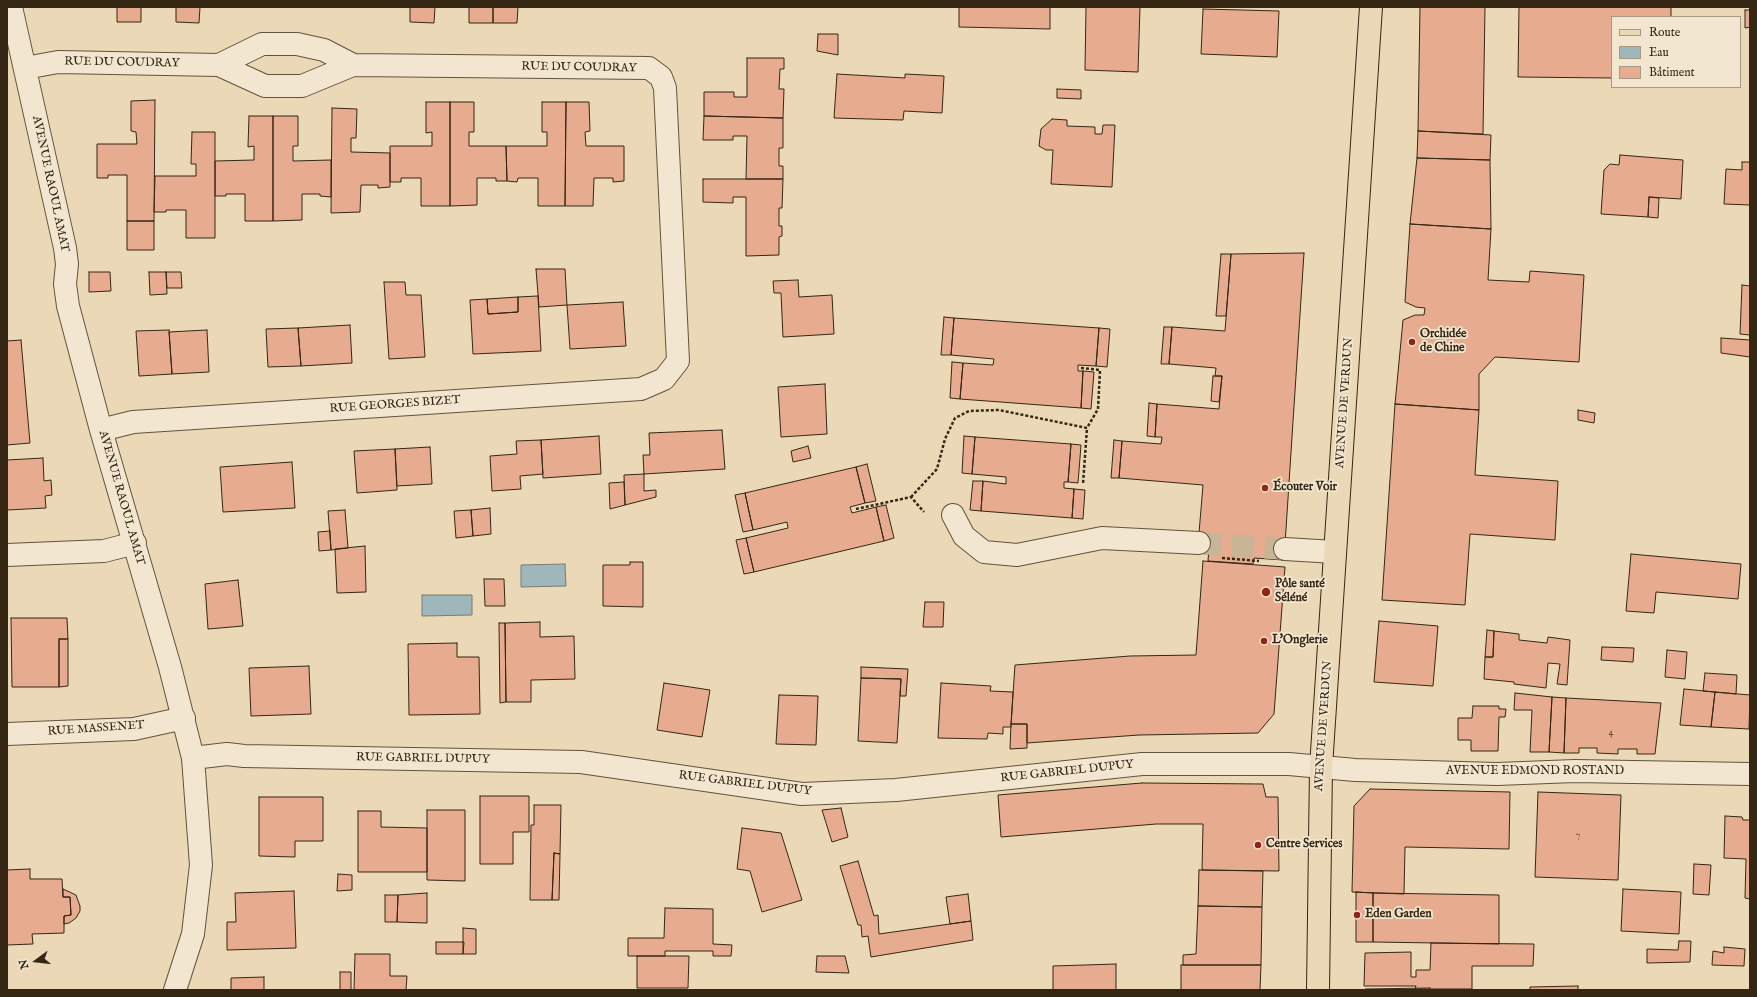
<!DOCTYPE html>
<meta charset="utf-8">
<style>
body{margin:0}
#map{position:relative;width:1757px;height:997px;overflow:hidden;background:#ebd8b6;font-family:"IM FELL English",serif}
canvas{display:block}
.frame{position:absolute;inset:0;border:8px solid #352714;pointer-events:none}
.legend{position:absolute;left:1611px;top:16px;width:130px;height:72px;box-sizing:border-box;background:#f2e6d0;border:1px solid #a69a85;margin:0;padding:5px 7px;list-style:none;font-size:12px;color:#352714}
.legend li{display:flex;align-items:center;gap:8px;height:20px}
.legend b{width:20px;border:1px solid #a69a85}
.north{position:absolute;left:16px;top:941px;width:40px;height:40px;-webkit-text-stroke:3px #f2e6d0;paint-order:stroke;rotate:255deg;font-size:11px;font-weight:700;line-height:16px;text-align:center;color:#352714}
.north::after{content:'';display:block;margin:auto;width:14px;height:18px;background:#352714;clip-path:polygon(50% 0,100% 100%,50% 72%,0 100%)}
</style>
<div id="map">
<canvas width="1757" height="997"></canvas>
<div class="frame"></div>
<ul class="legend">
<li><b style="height:5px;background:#ebd8b6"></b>Route</li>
<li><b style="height:11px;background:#9fb6bb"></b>Eau</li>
<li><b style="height:11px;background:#e7ab8f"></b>Bâtiment</li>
</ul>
<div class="north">N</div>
</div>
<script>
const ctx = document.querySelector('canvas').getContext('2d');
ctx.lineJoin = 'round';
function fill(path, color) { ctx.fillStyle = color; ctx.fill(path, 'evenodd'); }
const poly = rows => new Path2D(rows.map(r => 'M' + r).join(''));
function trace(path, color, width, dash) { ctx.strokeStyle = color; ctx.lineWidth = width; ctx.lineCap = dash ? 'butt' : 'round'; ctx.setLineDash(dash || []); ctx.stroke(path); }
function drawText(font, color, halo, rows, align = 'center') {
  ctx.font = font + ' "IM FELL English",serif'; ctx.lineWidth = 3.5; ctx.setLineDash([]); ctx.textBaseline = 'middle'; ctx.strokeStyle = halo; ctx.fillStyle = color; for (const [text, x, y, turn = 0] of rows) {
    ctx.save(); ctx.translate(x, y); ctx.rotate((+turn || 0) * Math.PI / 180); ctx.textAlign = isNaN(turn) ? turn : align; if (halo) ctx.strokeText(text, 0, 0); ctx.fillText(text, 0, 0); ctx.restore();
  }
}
const water = poly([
 [565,564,566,586,521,587,521,565,565,564],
 [422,595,472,595,472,615,422,616,422,595]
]);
fill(water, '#9fb6bb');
trace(water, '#757d78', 1);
const building = poly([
 [117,7,141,7,141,22,117,22,117,7],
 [176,7,200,7,199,23,176,22,176,7],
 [410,7,435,7,434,23,410,22,410,7],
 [469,7,493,7,493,23,469,23,469,7],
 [493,7,518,7,517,23,493,23,493,7],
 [959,7,1050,7,1050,29,959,27,959,7],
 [1086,7,1140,7,1138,72,1085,70,1086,7],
 [1420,7,1485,7,1483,134,1418,131,1420,7],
 [1519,7,1671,7,1671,17,1612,17,1612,78,1518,77,1519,7],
 [1203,9,1279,11,1277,57,1201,54,1203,9],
 [1745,10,1750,10,1750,27,1745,28,1745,10],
 [818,34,838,34,838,55,817,51,818,34],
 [747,58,784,58,784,69,780,69,779,89,784,89,783,118,704,116,704,92,734,92,734,97,747,97,747,58],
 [837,74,905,78,905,74,944,76,942,113,904,111,903,120,834,118,837,74],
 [1057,89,1081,90,1081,99,1057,98,1057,89],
 [155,100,154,221,127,221,127,175,108,175,108,178,97,178,97,144,137,144,136,132,131,131,131,101,155,100],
 [426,102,450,102,450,206,421,206,421,178,401,178,401,182,390,182,390,146,432,146,432,132,426,133,426,102],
 [450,102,474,102,474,132,469,132,469,146,506,146,507,181,496,181,496,178,477,178,477,205,450,206,450,102],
 [542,102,566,102,565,206,538,206,538,178,518,178,517,182,507,181,506,146,547,146,547,132,542,132,542,102],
 [566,102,589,102,590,131,585,132,586,146,624,146,624,181,613,182,613,178,594,178,593,206,565,206,566,102],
 [332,108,357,109,356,138,351,138,351,152,390,153,390,187,378,188,378,185,361,185,360,212,331,213,332,108],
 [249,116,273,116,273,221,245,221,245,194,226,194,226,196,215,196,215,161,254,160,254,146,248,147,249,116],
 [273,116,298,116,298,146,293,146,293,161,331,160,331,197,320,196,320,194,302,194,302,220,273,221,273,116],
 [704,116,783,118,783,148,779,148,779,166,783,166,783,179,746,179,747,136,733,136,733,140,703,140,704,116],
 [1052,119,1067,120,1067,126,1095,127,1095,134,1102,134,1103,125,1115,125,1112,187,1051,184,1053,150,1046,150,1039,146,1041,129,1052,119],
 [1418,131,1491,135,1490,160,1417,158,1418,131],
 [192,132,215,132,215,238,186,238,186,210,166,210,166,212,154,212,155,176,196,176,196,164,191,164,192,132],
 [1620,155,1683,160,1681,199,1649,197,1648,217,1601,214,1604,170,1610,164,1619,165,1620,155],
 [1417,158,1490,160,1491,229,1410,224,1417,158],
 [1742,162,1750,162,1750,205,1724,204,1726,169,1742,170,1742,162],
 [703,179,783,179,782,208,779,208,779,226,782,226,782,236,779,237,779,255,746,256,746,197,733,197,733,203,703,202,703,179],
 [1649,197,1659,198,1658,218,1648,217,1649,197],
 [127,221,154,221,154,250,127,250,127,221],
 [1410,224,1491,229,1488,280,1529,282,1530,271,1584,275,1579,362,1495,357,1479,374,1479,410,1395,404,1403,320,1415,315,1424,315,1425,308,1416,307,1405,302,1410,224],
 [1304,253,1284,560,1254,558,1253,564,1208,561,1210,534,1199,533,1203,485,1119,478,1122,441,1161,444,1162,437,1155,437,1157,404,1219,409,1222,376,1215,376,1216,368,1169,364,1172,327,1225,331,1231,254,1304,253],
 [1221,254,1231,254,1226,316,1216,316,1221,254],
 [536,269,565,269,567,305,539,307,536,269],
 [89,272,110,272,111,291,89,292,89,272],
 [149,272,166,272,167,294,150,295,149,272],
 [166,272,181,272,182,288,167,288,166,272],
 [798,280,799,297,832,295,834,334,783,337,781,293,774,293,773,281,798,280],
 [384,282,405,282,406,295,421,295,425,357,389,359,384,282],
 [1742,285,1750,286,1750,335,1740,334,1742,285],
 [538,296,541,351,473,354,470,300,487,299,488,314,518,312,518,297,538,296],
 [518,297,518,312,488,314,487,299,518,297],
 [623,302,626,346,570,349,567,305,623,302],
 [944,317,954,318,951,355,941,355,944,317],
 [954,318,1099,328,1096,366,1078,365,1078,371,1083,371,1081,408,960,399,963,363,993,365,994,359,951,355,954,318],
 [350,325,352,363,301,366,298,328,350,325],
 [1164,327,1172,327,1169,364,1161,364,1164,327],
 [298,328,301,366,268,367,266,329,298,328],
 [1099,328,1110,329,1107,367,1096,366,1099,328],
 [169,330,172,374,139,376,136,331,169,330],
 [207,330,209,372,172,374,169,332,207,330],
 [1721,338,1750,340,1750,357,1721,353,1721,338],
 [21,340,30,443,7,445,7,341,21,340],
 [952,362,963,363,960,399,950,398,952,362],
 [1083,371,1094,372,1091,409,1081,408,1083,371],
 [1213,376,1222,376,1219,402,1211,401,1213,376],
 [825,384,827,434,781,437,778,387,825,384],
 [1149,403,1157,404,1155,437,1147,436,1149,403],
 [1395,404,1479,410,1475,475,1558,481,1555,540,1470,534,1465,605,1382,600,1395,404],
 [1578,410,1595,413,1594,423,1578,420,1578,410],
 [722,430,725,469,644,474,643,455,650,455,649,433,722,430],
 [599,436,601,474,543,478,541,440,599,436],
 [964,436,975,437,972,474,962,473,964,436],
 [975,437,1071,444,1068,482,1064,482,1064,488,1074,489,1072,518,981,511,983,481,1006,484,1006,477,972,474,975,437],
 [541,440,543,474,520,476,521,489,492,491,490,456,517,454,516,441,541,440],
 [1114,440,1122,441,1119,478,1111,478,1114,440],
 [1071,444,1081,445,1078,483,1068,482,1071,444],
 [808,446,811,458,793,462,791,451,808,446],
 [430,447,432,484,397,486,395,449,430,447],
 [395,449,397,490,357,493,354,451,395,449],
 [43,458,44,481,51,480,52,495,45,496,46,508,7,510,7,460,43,458],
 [292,462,295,508,223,512,220,467,292,462],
 [867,464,876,501,865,503,856,467,867,464],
 [856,467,865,503,850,507,852,513,876,507,884,541,754,572,746,538,788,528,787,522,753,530,745,493,856,467],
 [644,474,644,491,656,490,656,497,625,505,624,475,644,474],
 [973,481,983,481,981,511,970,510,973,481],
 [624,482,625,505,610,509,609,483,624,482],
 [1074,489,1085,490,1083,519,1072,518,1074,489],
 [745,493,753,530,743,532,735,495,745,493],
 [886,505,894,538,884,541,876,507,886,505],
 [490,508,491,534,473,536,471,510,490,508],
 [345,510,348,548,331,550,328,511,345,510],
 [471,510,473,536,456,538,454,511,471,510],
 [330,531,331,550,319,551,318,532,330,531],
 [1199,533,1210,534,1209,554,1198,553,1199,533],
 [746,538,754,572,744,574,736,540,746,538],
 [365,546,366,592,337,593,335,549,365,546],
 [1631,554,1741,564,1738,599,1656,592,1654,613,1626,611,1631,554],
 [1203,561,1285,567,1274,714,1258,733,1139,735,1027,743,1027,724,1011,724,1015,665,1130,656,1196,655,1203,561],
 [630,562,643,562,643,607,603,606,603,565,630,565,630,562],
 [484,579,504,579,505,606,485,606,484,579],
 [238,580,243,626,208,629,205,584,238,580],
 [925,602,944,602,943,627,923,627,925,602],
 [11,618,67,618,68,639,59,639,59,687,12,687,11,618],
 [1379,621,1438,626,1433,686,1374,682,1379,621],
 [540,622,540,637,574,636,575,679,531,680,531,702,506,702,505,623,540,622],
 [499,623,505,623,506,702,500,703,499,623],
 [1487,630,1494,631,1493,657,1485,657,1487,630],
 [1494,631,1519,634,1519,640,1547,643,1548,637,1570,640,1567,685,1557,684,1560,664,1548,663,1546,688,1514,684,1514,682,1484,679,1485,657,1493,657,1494,631],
 [59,639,68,639,68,686,59,687,59,639],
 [457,643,457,657,479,657,480,714,409,715,408,644,457,643],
 [1602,647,1634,648,1633,662,1601,660,1602,647],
 [1667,650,1687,652,1685,679,1665,677,1667,650],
 [309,666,311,714,251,716,249,668,309,666],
 [861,667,908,669,906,696,900,696,901,679,861,678,861,667],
 [1705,673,1737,675,1736,694,1703,691,1705,673],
 [861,678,901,679,897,743,858,741,861,678],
 [664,683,710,690,702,737,657,730,664,683],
 [941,683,991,686,990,691,1013,692,1011,727,1003,727,1003,734,988,733,987,739,938,738,941,683],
 [1684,689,1715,692,1711,727,1680,725,1684,689],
 [1715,692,1750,695,1749,729,1711,727,1715,692],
 [1515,693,1552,697,1549,752,1530,752,1532,710,1514,710,1515,693],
 [779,695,818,696,816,745,776,744,779,695],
 [1552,697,1566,698,1564,753,1549,752,1552,697],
 [1566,698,1661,703,1655,754,1637,754,1637,749,1618,749,1618,754,1597,753,1597,748,1579,748,1579,753,1564,753,1566,698],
 [1473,706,1499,706,1499,709,1506,709,1505,717,1499,717,1498,751,1471,751,1471,740,1458,740,1458,718,1472,718,1473,706],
 [1011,724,1027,724,1027,748,1010,749,1011,724],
 [1142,783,1263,784,1266,797,1278,797,1279,871,1202,870,1203,824,1156,824,1001,837,998,795,1142,783],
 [1370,789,1510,792,1509,849,1405,847,1404,894,1352,892,1354,806,1370,789],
 [1538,792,1621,795,1618,880,1535,877,1538,792],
 [480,796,529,796,529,832,513,832,513,864,480,864,480,796],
 [259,797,323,797,323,841,295,841,295,857,259,856,259,797],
 [534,805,561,805,560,854,554,853,552,900,530,900,531,825,534,825,534,805],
 [841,808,848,837,832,842,822,810,841,808],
 [427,810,465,810,465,881,427,880,427,810],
 [358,811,381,811,381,827,427,828,427,872,358,872,358,811],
 [1725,816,1742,817,1743,820,1750,820,1750,899,1745,898,1746,859,1724,858,1725,816],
 [742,828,781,833,802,900,762,912,750,871,737,869,742,828],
 [554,853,560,854,559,900,552,900,554,853],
 [858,861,874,916,878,915,879,934,971,921,973,940,871,957,868,936,862,937,861,925,858,925,840,866,858,861],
 [1694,864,1711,865,1709,895,1693,894,1694,864],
 [30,869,30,879,62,879,63,897,70,897,71,915,64,916,64,933,32,934,33,944,7,945,7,870,30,869],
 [1199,870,1263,871,1262,907,1198,906,1199,870],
 [338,874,352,875,352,890,337,891,338,874],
 [63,889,76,895,80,906,80,911,76,918,69,923,64,924,64,916,71,915,70,897,63,897,63,889],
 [1623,889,1681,892,1679,934,1621,931,1623,889],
 [294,891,296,948,227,950,227,922,236,922,235,893,294,891],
 [1356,892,1373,893,1373,942,1356,942,1356,892],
 [427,893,427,923,397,922,398,895,427,893],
 [1373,893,1499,895,1499,944,1373,942,1373,893],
 [968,894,971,921,950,924,946,897,968,894],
 [385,895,398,895,397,922,385,922,385,895],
 [1198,906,1262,907,1261,965,1183,965,1183,955,1196,954,1198,906],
 [665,908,713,909,713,944,732,945,731,956,713,956,713,951,665,951,665,956,628,956,628,938,664,938,665,908],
 [463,928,476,929,476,954,463,954,463,928],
 [1679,941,1691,941,1690,962,1647,963,1647,949,1678,950,1679,941],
 [436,942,464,942,463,954,436,954,436,942],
 [1431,943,1534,944,1533,966,1472,966,1472,989,1415,989,1416,986,1364,986,1365,953,1411,952,1411,977,1416,977,1416,970,1430,970,1431,943],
 [1724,947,1745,949,1744,966,1712,965,1713,951,1724,953,1724,947],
 [355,954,390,954,390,976,407,976,406,990,354,990,355,954],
 [637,956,689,956,688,988,637,988,637,956],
 [817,956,845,956,849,973,816,972,817,956],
 [1116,964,1116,990,1053,990,1053,966,1116,964],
 [1181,965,1261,965,1260,990,1181,990,1181,965],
 [340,972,351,972,351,990,340,990,340,972],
 [264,977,264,990,231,990,231,978,264,977],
 [1578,986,1578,990,1530,990,1530,987,1578,986],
 [1430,988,1430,990,1365,990,1365,989,1430,988]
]);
fill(building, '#e7ab8f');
trace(building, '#352714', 1);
trace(poly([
 [1199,543,1285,549]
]), '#c7b596', 22, [22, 11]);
const minor = poly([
 [11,7,65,248,67,264,65,284,68,306,101,430,170,667,193,758,201,865,193,934,175,990],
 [25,68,58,62,219,65],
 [101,430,133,422,641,389,664,379,678,361,665,88,661,77,649,68,353,65,302,86,265,86,219,65,262,44,297,44,324,50,353,65],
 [953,515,964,536,984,552,1017,555,1102,538,1199,543],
 [1285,549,1335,552],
 [7,555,104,551,135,543],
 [7,734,134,729,184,718],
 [193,758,227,754,244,756,581,762,802,794,896,790,1142,764,1289,764,1355,770,1497,774,1575,771,1750,774]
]);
const major = poly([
 [1318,990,1321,767,1371,7]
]);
trace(minor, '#62533c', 24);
trace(major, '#352714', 24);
trace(poly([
 [1081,368,1100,370,1098,409,1087,428],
 [911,497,937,469,945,439,955,418,969,411,999,410,1087,428,1083,484],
 [856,509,911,497,924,512],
 [1222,558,1259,561]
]), '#352714', 2.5, [3, 2]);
trace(minor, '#f2e6d0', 22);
trace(major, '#ebd8b6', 22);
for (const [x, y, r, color] of [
 [1412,342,4,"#8f2418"],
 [1265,488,4,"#8f2418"],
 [1266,592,5,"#8f2418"],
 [1264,641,4,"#8f2418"],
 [1258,845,4,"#8f2418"],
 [1357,915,4,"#8f2418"]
]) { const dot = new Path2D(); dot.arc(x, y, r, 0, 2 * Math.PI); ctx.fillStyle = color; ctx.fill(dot); trace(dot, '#f2e6d0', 1.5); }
drawText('10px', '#624833', null, [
 ["4",1611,733],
 ["7",1578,836]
]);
drawText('12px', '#352714', '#f2e6d0', [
 ["RUE DU COUDRAY",122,63,1],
 ["RUE DU COUDRAY",579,68,1],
 ["AVENUE RAOUL AMAT",50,184,78],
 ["AVENUE DE VERDUN",1345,403,-86],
 ["RUE GEORGES BIZET",395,405,-4],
 ["AVENUE RAOUL AMAT",121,498,74],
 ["AVENUE DE VERDUN",1324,726,-86],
 ["RUE MASSENET",96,729,-4],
 ["RUE GABRIEL DUPUY",423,759,1],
 ["RUE GABRIEL DUPUY",1067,772,-6],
 ["AVENUE EDMOND ROSTAND",1535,772],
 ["RUE GABRIEL DUPUY",745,784,7]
]);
drawText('bold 12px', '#352714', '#f2e6d0', [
 ["Orchidée",1420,335],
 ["de Chine",1420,349],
 ["Écouter Voir",1273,488],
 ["Pôle santé",1275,585],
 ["Séléné",1275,599],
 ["L'Onglerie",1272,641],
 ["Centre Services",1266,845],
 ["Eden Garden",1365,915]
], 'left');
</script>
